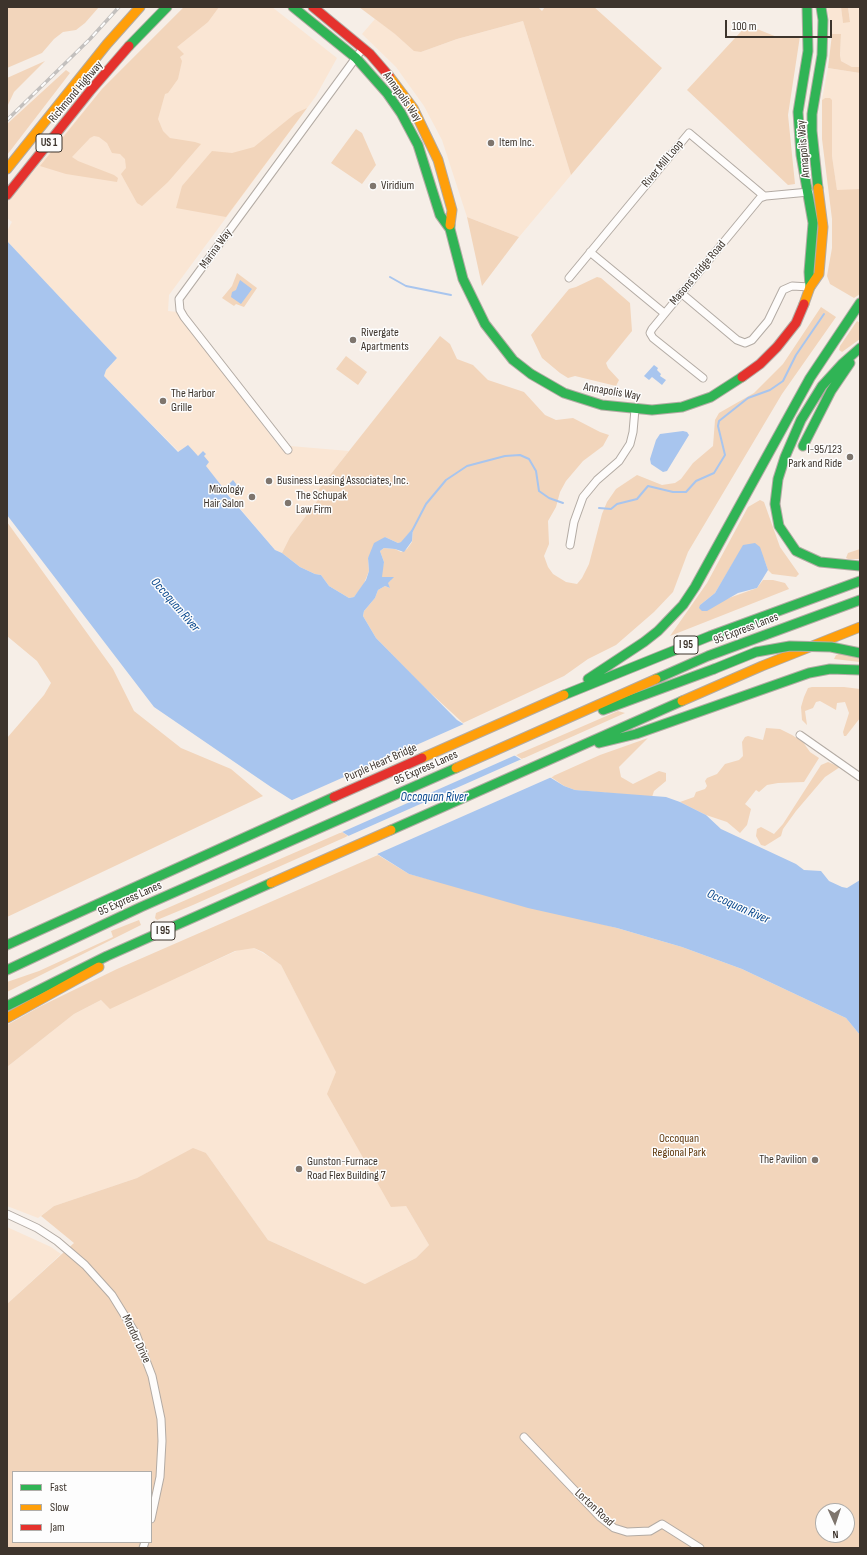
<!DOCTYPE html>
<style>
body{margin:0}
#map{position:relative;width:867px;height:1555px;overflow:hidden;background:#f6eee7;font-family:"Sofia Sans Condensed",sans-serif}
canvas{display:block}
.frame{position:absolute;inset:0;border:8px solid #3d342c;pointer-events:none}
.legend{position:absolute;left:12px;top:1471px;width:140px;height:72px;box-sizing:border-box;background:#fdfdfd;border:1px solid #b0ada9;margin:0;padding:5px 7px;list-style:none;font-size:12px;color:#3d342c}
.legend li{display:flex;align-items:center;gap:8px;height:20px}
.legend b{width:20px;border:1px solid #b0ada9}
.north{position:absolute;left:815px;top:1503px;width:40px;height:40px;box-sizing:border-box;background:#fdfdfd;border:1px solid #b0ada9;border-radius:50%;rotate:177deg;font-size:11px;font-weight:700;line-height:16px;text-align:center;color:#3d342c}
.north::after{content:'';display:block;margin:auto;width:14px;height:18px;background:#7e756d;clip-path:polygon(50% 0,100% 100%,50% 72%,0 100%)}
.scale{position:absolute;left:725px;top:20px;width:107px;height:18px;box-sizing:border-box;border:2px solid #3d342c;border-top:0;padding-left:5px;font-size:12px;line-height:14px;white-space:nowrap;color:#3d342c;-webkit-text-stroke:3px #fdfdfd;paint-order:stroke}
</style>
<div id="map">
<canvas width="867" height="1555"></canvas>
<div class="frame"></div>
<ul class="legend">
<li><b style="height:5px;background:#30b455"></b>Fast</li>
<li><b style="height:5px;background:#ff9f0a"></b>Slow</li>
<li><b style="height:5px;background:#e5322d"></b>Jam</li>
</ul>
<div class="north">N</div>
<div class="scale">100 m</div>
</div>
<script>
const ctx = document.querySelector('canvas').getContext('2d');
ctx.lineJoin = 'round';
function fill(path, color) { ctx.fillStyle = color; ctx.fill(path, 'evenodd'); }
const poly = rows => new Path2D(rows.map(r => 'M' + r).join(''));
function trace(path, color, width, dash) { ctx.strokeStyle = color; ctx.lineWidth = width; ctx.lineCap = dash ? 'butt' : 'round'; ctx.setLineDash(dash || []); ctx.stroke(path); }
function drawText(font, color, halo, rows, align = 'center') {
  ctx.font = font + ' "Sofia Sans Condensed",sans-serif'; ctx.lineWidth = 3; ctx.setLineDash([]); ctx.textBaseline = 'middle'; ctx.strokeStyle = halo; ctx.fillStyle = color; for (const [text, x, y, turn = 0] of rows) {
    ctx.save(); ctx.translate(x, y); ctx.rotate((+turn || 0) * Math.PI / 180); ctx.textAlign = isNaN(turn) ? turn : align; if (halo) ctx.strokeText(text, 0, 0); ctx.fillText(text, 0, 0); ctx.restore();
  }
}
fill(poly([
 [184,7,272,7,337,58,316,96,169,295,168,311,177,312,278,445,349,451,319,489,321,496,290,537,282,553,275,550,227,493,237,485,233,481,224,489,205,466,203,451,199,456,179,452,104,376,106,370,117,358,7,241,7,231,12,222,7,218,7,203,102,89],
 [827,7,841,7,843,22,850,21,848,7,860,7,860,67,852,67,841,61,840,55,841,34,832,34],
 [375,19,421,52,457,39,523,21,571,175,519,237,467,217,442,140,424,106,396,67,362,34],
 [828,68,860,73,860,189,837,191,832,156,832,100,825,98,822,100],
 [243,948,254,948,273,959,281,965,406,1206,429,1245,416,1258,365,1284,268,1240,206,1153,163,1165,137,1178,54,1206,38,1218,7,1206,7,1067,74,1014,101,1000,110,1008],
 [7,1227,51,1247,61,1254,7,1304]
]), '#fae6d4');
fill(poly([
 [7,7,99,7,85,23,76,30,63,32,54,39,42,53,7,68],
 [184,7,219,7,208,22,177,47,184,54,180,57,182,61,178,79,168,93,165,94,158,119,163,131,170,138,195,142,201,144,168,182,142,206,137,203,121,174,126,168,125,159,120,154,112,153,107,143,99,137,94,136,90,138,72,157,78,161,114,175,118,178,117,182,66,174,40,166,102,89],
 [359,7,538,7,542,11,545,7,594,7,662,68,571,175,523,21,457,39,421,52,414,51,395,34],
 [841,7,848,7,850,22,843,23],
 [747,25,777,37,800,36,788,115,795,184,788,185,687,90],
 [832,34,841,34,840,55,841,61,852,67,860,67,860,73,828,68],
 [45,61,14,92,7,107,7,78],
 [66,70,70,73,7,155,7,124],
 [825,98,830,98,832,100,832,156,837,190,860,189,860,294,854,298,830,284,827,276,832,248,832,219,822,139,822,100],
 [307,108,226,217,176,208,182,186,212,151,232,153,254,147,296,113],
 [356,129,362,133,376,165,362,184,331,163],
 [467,217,519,237,482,286],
 [237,273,257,288,244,307,236,304,234,306,222,298,232,286],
 [597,277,601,278,630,303,632,331,606,363,608,368,619,380,616,386,575,376,568,378,560,373,542,358,531,335,569,289,576,287],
 [821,307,836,317,782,394,688,552,673,592,654,612,616,645,588,659,564,676,463,723,423,686,376,638,363,616,364,611,375,598,378,590,385,586,390,588,387,583,391,580,390,577,382,577,381,574,384,562,380,551,384,548,395,549,401,552,407,549,412,542,413,528,402,542,398,543,385,537,368,558,369,571,363,586,354,597,349,598,329,586,321,575,315,574,300,567,282,553,290,537,321,496,319,489,440,336,450,344,457,359,473,365,488,380,524,392,545,415,556,420,573,418,600,432,609,435,603,446,583,461,566,481,560,492,556,507,548,521,549,544,544,556,548,567,553,574,566,582,577,584,582,578,589,564,602,514,607,502,616,489,637,475,662,485,675,483,681,479,693,463,713,446,715,420,719,413,754,393,783,364],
 [857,321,860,323,860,339,842,352,839,350,840,346],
 [346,356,367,372,358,385,336,369],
 [760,500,764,502,780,547,799,574,796,577,772,574,768,570,764,559,744,545,715,593,700,605,729,598,757,588,763,580,773,580,785,583,789,589,670,636,707,583,748,507],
 [7,522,113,669,134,711,181,748,231,769,263,796,7,917,7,738,44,695,51,683,37,661,7,636],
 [860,549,860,559,848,559,846,558,848,553],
 [860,646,860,662,834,659,836,655],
 [812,687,844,687,860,689,860,718,846,736,844,736,843,732,849,713,845,702,837,703,836,710,820,701,816,702,813,708,805,711,807,725,802,720,801,707,804,697,808,688],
 [618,711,625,713,522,759,516,755],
 [766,728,780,729,792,735,803,742,810,752,819,758,804,782,778,783,767,785,759,792,756,790,745,804,751,809,747,825,740,833,727,822,706,815,680,802,694,797,696,792,705,789,707,786,705,781,707,778,717,774,725,764,739,760,743,756,742,742,745,737,748,736,763,740],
 [648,738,619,767,621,777,633,784,659,771,666,773,666,781,654,791,652,797,575,790,564,786,551,777,600,755],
 [828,762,840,767,825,777,796,811,783,829,781,836,765,846,761,845,756,836,757,829,761,827,774,834,783,824,821,765],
 [342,832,348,836,193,905,157,920,155,918,156,913],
 [378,855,409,874,617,928,682,947,742,969,846,1018,860,1035,860,1548,7,1548,7,1304,74,1243,41,1216,54,1206,137,1178,193,1148,206,1153,268,1240,365,1284,416,1258,429,1245,406,1206,391,1207,327,1094,336,1072,281,965,263,952,254,948,235,951,110,1009,101,1000,74,1014,7,1067,7,1025,41,1006,117,969],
 [13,1472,151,1472,151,1542,13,1542],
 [823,1511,847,1511,847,1535,823,1535],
 [139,920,141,925,7,992,7,982,39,971,113,937,111,931]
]), '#f2d5bb');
fill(poly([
 [7,241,117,358,106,370,104,376,178,452,188,445,198,456,203,451,206,454,204,456,209,462,206,466,224,489,233,480,237,485,227,494,275,550,282,553,300,567,315,574,321,575,329,586,349,598,354,597,366,580,369,571,368,558,374,543,385,537,398,543,401,542,413,528,412,541,404,552,395,549,384,548,380,551,384,562,382,577,394,577,388,583,390,588,385,586,378,590,375,598,364,611,363,616,376,638,457,720,564,786,575,790,666,797,680,802,706,815,721,829,796,864,804,870,821,871,829,881,842,887,847,888,860,880,860,1035,846,1018,742,969,682,947,617,928,528,908,409,874,271,787,154,707,7,515],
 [240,280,252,289,241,304,231,297,232,292,236,290],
 [654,365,658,368,657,370,661,374,660,376,666,380,662,385,652,377,649,380,644,376],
 [683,431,687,432,689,435,667,471,663,472,651,464,650,459,656,440,660,434],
 [755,543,760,547,768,570,757,588,738,593,707,611,702,611,699,608,700,605,715,593,743,545]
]), '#a8c5ee');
fill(poly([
 [466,723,518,754,340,833,290,801],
 [524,758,554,776,375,855,346,837]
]), '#f6eee7');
trace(poly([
 [390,277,406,286,451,295],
 [599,508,611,509,617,504,637,499,648,486,673,492,686,492,696,481,714,473,725,455,718,426,719,421,748,398,770,390,783,381,796,355,824,314],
 [412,531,426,504,446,480,467,466,505,456,520,455,529,459,536,471,539,491,549,498,563,503]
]), '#a8c5ee', 2);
const street = poly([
 [590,252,664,313],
 [569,278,689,133,764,196],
 [681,293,737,340,745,343,752,340,768,321,783,290,792,286,810,287],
 [703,378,653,338,650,333,652,329,760,198,766,196,809,192],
 [288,450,184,317,180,310,179,299,363,48],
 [570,545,574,522,583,497,597,480,619,461,630,444,633,432,635,409],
 [800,735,860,777],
 [7,1214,37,1228,57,1241,85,1265,112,1295,136,1334,152,1376,161,1419,162,1441,160,1477,151,1519],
 [524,1437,600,1517,614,1528,627,1532,650,1531,662,1524,700,1548],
 [143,1548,145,1542]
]);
const fast = poly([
 [293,7,356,58,387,93,401,113,418,145,440,215,450,229],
 [807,7,808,51,798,112,801,155,813,223,809,272,810,287],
 [129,46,167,7],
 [818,188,812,131,812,114,822,55,823,20,821,7],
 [450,225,450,229,463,279,485,324,513,360,531,374,564,393,602,405,652,410,682,407,711,397,742,377],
 [860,348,843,363,822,386,801,420,785,457,778,479,775,504,779,526,796,551,820,562,860,566],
 [803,446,831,391,850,363],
 [588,679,644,642,658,631,683,605,695,587,810,378,860,303],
 [656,679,708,656,860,600],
 [564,695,710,636,860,581],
 [603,710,714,669],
 [599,743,636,734,809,673,830,669,860,670],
 [391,830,682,701],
 [7,945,334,797],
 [7,970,141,907,456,768],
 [7,1006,107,956,271,883]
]);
const slow = poly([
 [389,76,413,108,438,160,452,210,450,225],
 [7,169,107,44,140,7],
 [804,304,810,287,819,274,823,227,818,188],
 [682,701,762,666,860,627],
 [422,758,564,695],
 [456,768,656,679],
 [271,883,391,830],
 [7,1018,99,967]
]);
const jam = poly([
 [313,7,370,54,389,76],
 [7,195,90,91,129,46],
 [742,377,760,364,777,347,796,323,804,304],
 [334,797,422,758]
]);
trace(street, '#b3aba4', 9);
trace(fast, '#b3aba4', 11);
trace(slow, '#b3aba4', 11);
trace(jam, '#b3aba4', 11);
trace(street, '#fefcfb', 7);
trace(fast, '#30b455', 9);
trace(slow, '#ff9f0a', 9);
trace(jam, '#e5322d', 9);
const rail = poly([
 [7,120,90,39,119,7]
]);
trace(rail, '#c3c0be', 3.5);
trace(rail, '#fdfdfd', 2, [6]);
const fastBridge = poly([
 [714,669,756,652,790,646,831,647,860,653]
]);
trace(fastBridge, '#b3aba4', 11, []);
trace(fastBridge, '#30b455', 9);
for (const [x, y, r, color] of [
 [491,143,4,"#7e756d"],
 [373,186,4,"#7e756d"],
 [353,340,4,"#7e756d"],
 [163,401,4,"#7e756d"],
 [850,457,4,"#7e756d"],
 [269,481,4,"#7e756d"],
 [252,497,4,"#7e756d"],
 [288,503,4,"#7e756d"],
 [815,1160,4,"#7e756d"],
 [299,1169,4,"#7e756d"]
]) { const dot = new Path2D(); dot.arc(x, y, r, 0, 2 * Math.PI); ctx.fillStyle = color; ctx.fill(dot); trace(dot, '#fdfdfd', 1.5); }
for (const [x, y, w] of [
 [49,143,26],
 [686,645,24],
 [163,931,24]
]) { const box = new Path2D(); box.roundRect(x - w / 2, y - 9, w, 18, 3); ctx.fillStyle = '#fdfdfd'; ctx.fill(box); trace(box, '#3d342c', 1); }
drawText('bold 11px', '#3d342c', null, [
 ["US 1",49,143],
 ["I 95",686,645],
 ["I 95",163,931]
]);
drawText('12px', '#3d342c', '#fdfdfd', [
 ["Richmond Highway",76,92,-50],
 ["Annapolis Way",402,97,55],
 ["Annapolis Way",804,149,-95],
 ["River Mill Loop",663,164,-50],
 ["Marina Way",216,249,-54],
 ["Masons Bridge Road",698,273,-50],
 ["Annapolis Way",612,392,10],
 ["95 Express Lanes",746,629,-21],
 ["Purple Heart Bridge",381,763,-24],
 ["95 Express Lanes",426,768,-24],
 ["95 Express Lanes",130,899,-24],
 ["Mordor Drive",136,1339,65],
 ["Lorton Road",594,1508,43]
]);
drawText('12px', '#3d342c', '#fdfdfd', [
 ["Item Inc.",499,143],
 ["Viridium",381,186],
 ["Rivergate",361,333],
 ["Apartments",361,347],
 ["The Harbor",171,394],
 ["Grille",171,408],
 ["I-95/123",842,450,"right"],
 ["Park and Ride",842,464,"right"],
 ["Business Leasing Associates, Inc.",277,481],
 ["Mixology",244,490,"right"],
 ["Hair Salon",244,504,"right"],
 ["The Schupak",296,496],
 ["Law Firm",296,510],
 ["The Pavilion",807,1160,"right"],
 ["Gunston-Furnace",307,1162],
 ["Road Flex Building 7",307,1176]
], 'left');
drawText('12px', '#61390e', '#fdfdfd', [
 ["Occoquan",679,1139],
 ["Regional Park",679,1153]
]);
drawText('italic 13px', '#08478d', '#fdfdfd', [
 ["Occoquan River",175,605,49],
 ["Occoquan River",434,798],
 ["Occoquan River",738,907,24]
]);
</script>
